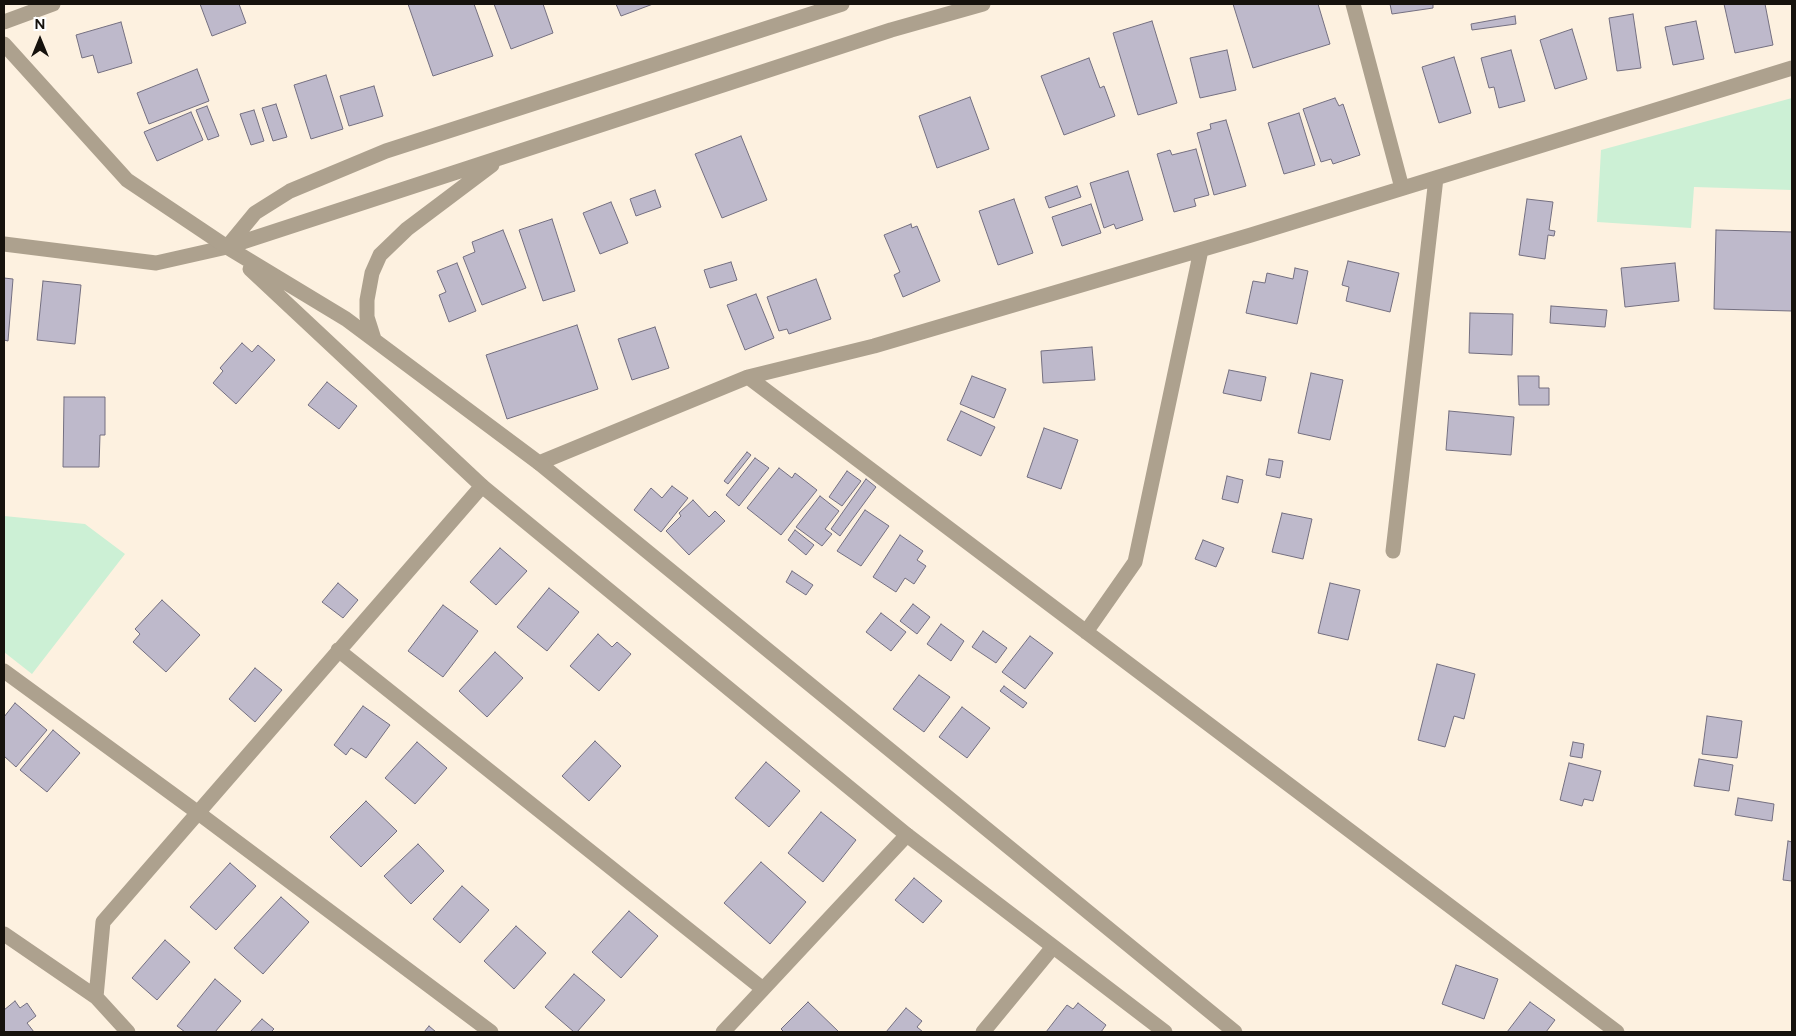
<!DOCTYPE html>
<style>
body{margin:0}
#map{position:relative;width:1796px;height:1036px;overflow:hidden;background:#fdf1e0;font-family:Figtree,sans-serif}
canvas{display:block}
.frame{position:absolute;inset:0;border:5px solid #16120d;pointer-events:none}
.north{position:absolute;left:15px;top:15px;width:50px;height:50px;-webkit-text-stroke:4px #fff;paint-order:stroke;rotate:0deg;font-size:14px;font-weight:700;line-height:20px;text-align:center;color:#16120d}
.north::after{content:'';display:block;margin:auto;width:18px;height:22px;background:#16120d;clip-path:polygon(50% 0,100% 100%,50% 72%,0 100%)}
</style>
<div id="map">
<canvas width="1796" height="1036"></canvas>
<div class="frame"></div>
<div class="north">N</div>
</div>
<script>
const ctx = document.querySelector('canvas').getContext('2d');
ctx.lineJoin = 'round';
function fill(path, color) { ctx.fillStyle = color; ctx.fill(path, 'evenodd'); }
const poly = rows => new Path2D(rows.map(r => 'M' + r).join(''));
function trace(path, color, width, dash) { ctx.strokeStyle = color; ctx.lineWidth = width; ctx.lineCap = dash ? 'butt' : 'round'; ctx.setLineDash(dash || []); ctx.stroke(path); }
fill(poly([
 [1792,98,1792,190,1694,187,1691,228,1597,222,1601,150],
 [4,516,85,524,125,554,32,674,4,652]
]), '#ccf0d5');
const building = poly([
 [200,4,239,4,246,23,212,36,200,4],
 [408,4,474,4,493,56,433,76,408,4],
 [494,4,543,4,553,33,511,49,494,4],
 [616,4,653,4,621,16,616,4],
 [1233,4,1318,4,1330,44,1253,68,1233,4],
 [1390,4,1433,4,1433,8,1392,14,1390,4],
 [1724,4,1765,4,1773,45,1735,53,1724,4],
 [1633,14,1641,68,1617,71,1609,18,1633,14],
 [1515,16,1516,24,1472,30,1471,24,1515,16],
 [1152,21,1177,103,1138,115,1113,33,1152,21],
 [1696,21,1704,59,1673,65,1665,27,1696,21],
 [121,22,132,63,98,73,93,55,82,58,76,35,121,22],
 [1572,29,1587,79,1555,89,1540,40,1572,29],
 [1227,50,1236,90,1200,98,1190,58,1227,50],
 [1511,50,1525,101,1499,108,1494,87,1489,88,1481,58,1511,50],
 [1454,57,1471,113,1439,123,1422,67,1454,57],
 [1089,58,1100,88,1104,86,1115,116,1064,135,1041,76,1089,58],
 [197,69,209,101,149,124,137,93,197,69],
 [326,75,343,129,311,139,294,85,326,75],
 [374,86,383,116,349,126,340,96,374,86],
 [970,97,989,149,937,168,919,116,970,97],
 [1335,98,1339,106,1343,104,1360,155,1333,164,1331,159,1321,162,1303,109,1335,98],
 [276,104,287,137,273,141,262,108,276,104],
 [207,106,219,136,208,140,196,110,207,106],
 [254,110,264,141,251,145,240,114,254,110],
 [191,112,203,140,157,161,144,132,191,112],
 [1299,113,1315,165,1284,174,1268,123,1299,113],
 [1226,120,1246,186,1214,195,1197,133,1211,129,1210,124,1226,120],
 [741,136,767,200,722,218,695,154,741,136],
 [1196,149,1209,195,1194,199,1196,206,1174,212,1157,154,1170,150,1172,155,1196,149],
 [1128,171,1143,220,1116,229,1114,224,1104,228,1090,183,1128,171],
 [1077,186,1081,197,1049,208,1045,197,1077,186],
 [655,190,661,207,636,216,630,199,655,190],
 [1014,199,1033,253,998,265,979,211,1014,199],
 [1527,199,1553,202,1549,230,1555,231,1554,236,1548,235,1545,259,1519,255,1527,199],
 [611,202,628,243,600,254,583,213,611,202],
 [1091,204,1101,233,1062,246,1052,217,1091,204],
 [552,219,575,291,543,301,519,230,552,219],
 [911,224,912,228,917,226,940,281,903,297,894,275,900,272,884,235,911,224],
 [503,230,526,288,482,305,463,257,475,252,472,242,503,230],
 [1716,230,1792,232,1792,311,1714,309,1716,230],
 [1348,261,1399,273,1390,312,1346,301,1349,287,1342,285,1348,261],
 [731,262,737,280,710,288,704,270,731,262],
 [457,263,476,311,449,322,439,295,446,292,437,271,457,263],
 [1675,263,1679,301,1625,307,1621,268,1675,263],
 [1295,268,1308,271,1297,324,1246,313,1253,281,1265,283,1267,273,1293,279,1295,268],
 [4,278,13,279,8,341,4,340,4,278],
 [816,279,831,319,789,334,787,329,779,331,767,297,816,279],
 [43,281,81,285,75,344,37,340,43,281],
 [756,294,774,338,745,350,727,305,756,294],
 [1551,306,1607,310,1605,327,1550,323,1551,306],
 [1470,313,1513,314,1512,355,1469,353,1470,313],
 [577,325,598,389,507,419,486,355,577,325],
 [655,327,669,368,632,380,618,339,655,327],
 [242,343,252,352,258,345,275,360,236,404,213,383,223,371,220,368,242,343],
 [1092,347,1095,380,1043,383,1041,351,1092,347],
 [1229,370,1266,377,1261,401,1223,393,1229,370],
 [1311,373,1343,380,1330,440,1298,433,1311,373],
 [972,376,1006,389,994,418,960,404,972,376],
 [1518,376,1539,376,1539,388,1549,388,1549,405,1519,405,1518,376],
 [327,382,357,406,339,429,308,405,327,382],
 [64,397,105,397,105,435,100,435,99,467,63,467,64,397],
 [961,411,995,427,981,456,947,440,961,411],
 [1449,411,1514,417,1511,455,1446,450,1449,411],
 [1044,428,1078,440,1061,489,1027,477,1044,428],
 [747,452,751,455,728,484,724,481,747,452],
 [755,458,769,468,739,506,726,495,755,458],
 [1269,459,1283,461,1280,478,1266,475,1269,459],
 [779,468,792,478,795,473,817,490,781,535,747,508,779,468],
 [847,471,861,481,842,506,829,497,847,471],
 [1227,476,1243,480,1238,503,1222,499,1227,476],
 [866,479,876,487,840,536,831,529,866,479],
 [672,486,688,498,661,532,634,510,651,488,662,498,672,486],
 [820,496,839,511,825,529,832,534,822,546,796,527,820,496],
 [693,500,709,517,715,511,725,521,689,555,666,531,681,516,679,513,693,500],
 [865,510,889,526,861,566,837,551,865,510],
 [1282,513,1312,519,1303,559,1272,552,1282,513],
 [795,530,814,545,806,555,788,540,795,530],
 [900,535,923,551,917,560,926,566,914,584,905,578,896,592,873,577,900,535],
 [1203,540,1224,548,1216,567,1195,559,1203,540],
 [500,548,527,571,496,605,470,582,500,548],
 [792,571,813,585,806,595,786,582,792,571],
 [338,583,358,600,343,618,322,602,338,583],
 [1330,583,1360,590,1348,640,1318,633,1330,583],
 [549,588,579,612,547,651,517,627,549,588],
 [162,600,200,635,166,672,133,642,140,634,135,629,162,600],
 [913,604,930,617,917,634,900,621,913,604],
 [443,605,478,631,443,677,408,651,443,605],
 [881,613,906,632,891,651,866,632,881,613],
 [941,624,964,641,951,661,927,644,941,624],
 [983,631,1007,648,996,663,972,647,983,631],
 [598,634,612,647,617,642,631,654,599,691,570,666,598,634],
 [1030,636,1053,653,1025,689,1002,672,1030,636],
 [495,652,523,678,487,717,459,691,495,652],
 [1437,664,1475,674,1464,719,1454,716,1445,747,1418,740,1437,664],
 [255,668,282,690,255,722,229,699,255,668],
 [919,675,950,697,924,732,893,709,919,675],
 [1004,686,1027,703,1023,708,1000,691,1004,686],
 [15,703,47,730,16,767,4,756,4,717,15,703],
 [363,706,390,725,366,758,351,748,346,755,334,745,363,706],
 [962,707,990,728,967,758,939,737,962,707],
 [1707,716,1742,721,1737,758,1702,754,1707,716],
 [53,730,80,753,47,792,20,770,53,730],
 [595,741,621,766,589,801,562,776,595,741],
 [417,742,447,768,415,804,385,778,417,742],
 [1573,742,1584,744,1582,758,1570,756,1573,742],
 [1699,759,1733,765,1729,791,1694,786,1699,759],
 [766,762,800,791,769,827,735,798,766,762],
 [1569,763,1601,771,1593,801,1584,799,1582,806,1560,800,1569,763],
 [1738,798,1774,804,1772,821,1735,815,1738,798],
 [366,801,397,831,361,867,330,837,366,801],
 [821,812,856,840,823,882,788,853,821,812],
 [1788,841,1792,842,1792,881,1783,880,1788,841],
 [418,844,444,871,411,904,384,876,418,844],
 [761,862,806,902,770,944,724,903,761,862],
 [230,863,256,886,216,930,190,907,230,863],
 [914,878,942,901,923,923,895,900,914,878],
 [462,886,489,910,460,943,433,919,462,886],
 [281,897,309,922,263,974,234,948,281,897],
 [629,911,658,936,621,978,592,952,629,911],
 [516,926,546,953,514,989,484,961,516,926],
 [165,940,190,962,157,1000,132,978,165,940],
 [1456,965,1498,979,1484,1019,1442,1004,1456,965],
 [574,974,605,1000,577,1032,574,1032,545,1007,574,974],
 [215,979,241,1001,215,1032,185,1032,177,1026,215,979],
 [15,1001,20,1008,27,1003,36,1016,27,1023,34,1032,4,1032,4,1010,15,1001],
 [808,1002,839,1032,784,1032,781,1029,808,1002],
 [1530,1002,1555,1020,1546,1032,1507,1032,1530,1002],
 [1078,1003,1106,1025,1101,1032,1046,1032,1067,1005,1073,1009,1078,1003],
 [906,1008,922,1021,917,1027,923,1032,886,1032,906,1008],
 [262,1019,274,1029,271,1032,250,1032,262,1019],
 [429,1026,436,1032,424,1032,429,1026]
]);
fill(building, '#beb9cb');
trace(building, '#746f80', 1);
trace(poly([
 [1353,4,1402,188],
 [4,22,53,4],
 [4,244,156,263,227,247],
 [748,377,1617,1032],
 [539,463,748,377,874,346,1251,235,1792,68],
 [1393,551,1436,178],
 [1086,632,1135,562,1201,250],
 [338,650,763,989],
 [4,671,197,812,491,1032],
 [4,934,96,997,128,1032],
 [96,997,103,922,482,486],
 [723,1032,907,835],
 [983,1032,1053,947]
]), '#ada18e', 15);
trace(poly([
 [4,44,127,180,227,247,346,319,539,463,1235,1032],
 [227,247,891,30,983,4],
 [227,247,255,213,290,191,386,151,842,4],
 [250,269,482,486,907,835,1165,1032],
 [374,339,367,317,367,300,372,273,380,255,407,229,492,165]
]), '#ada18e', 15);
</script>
